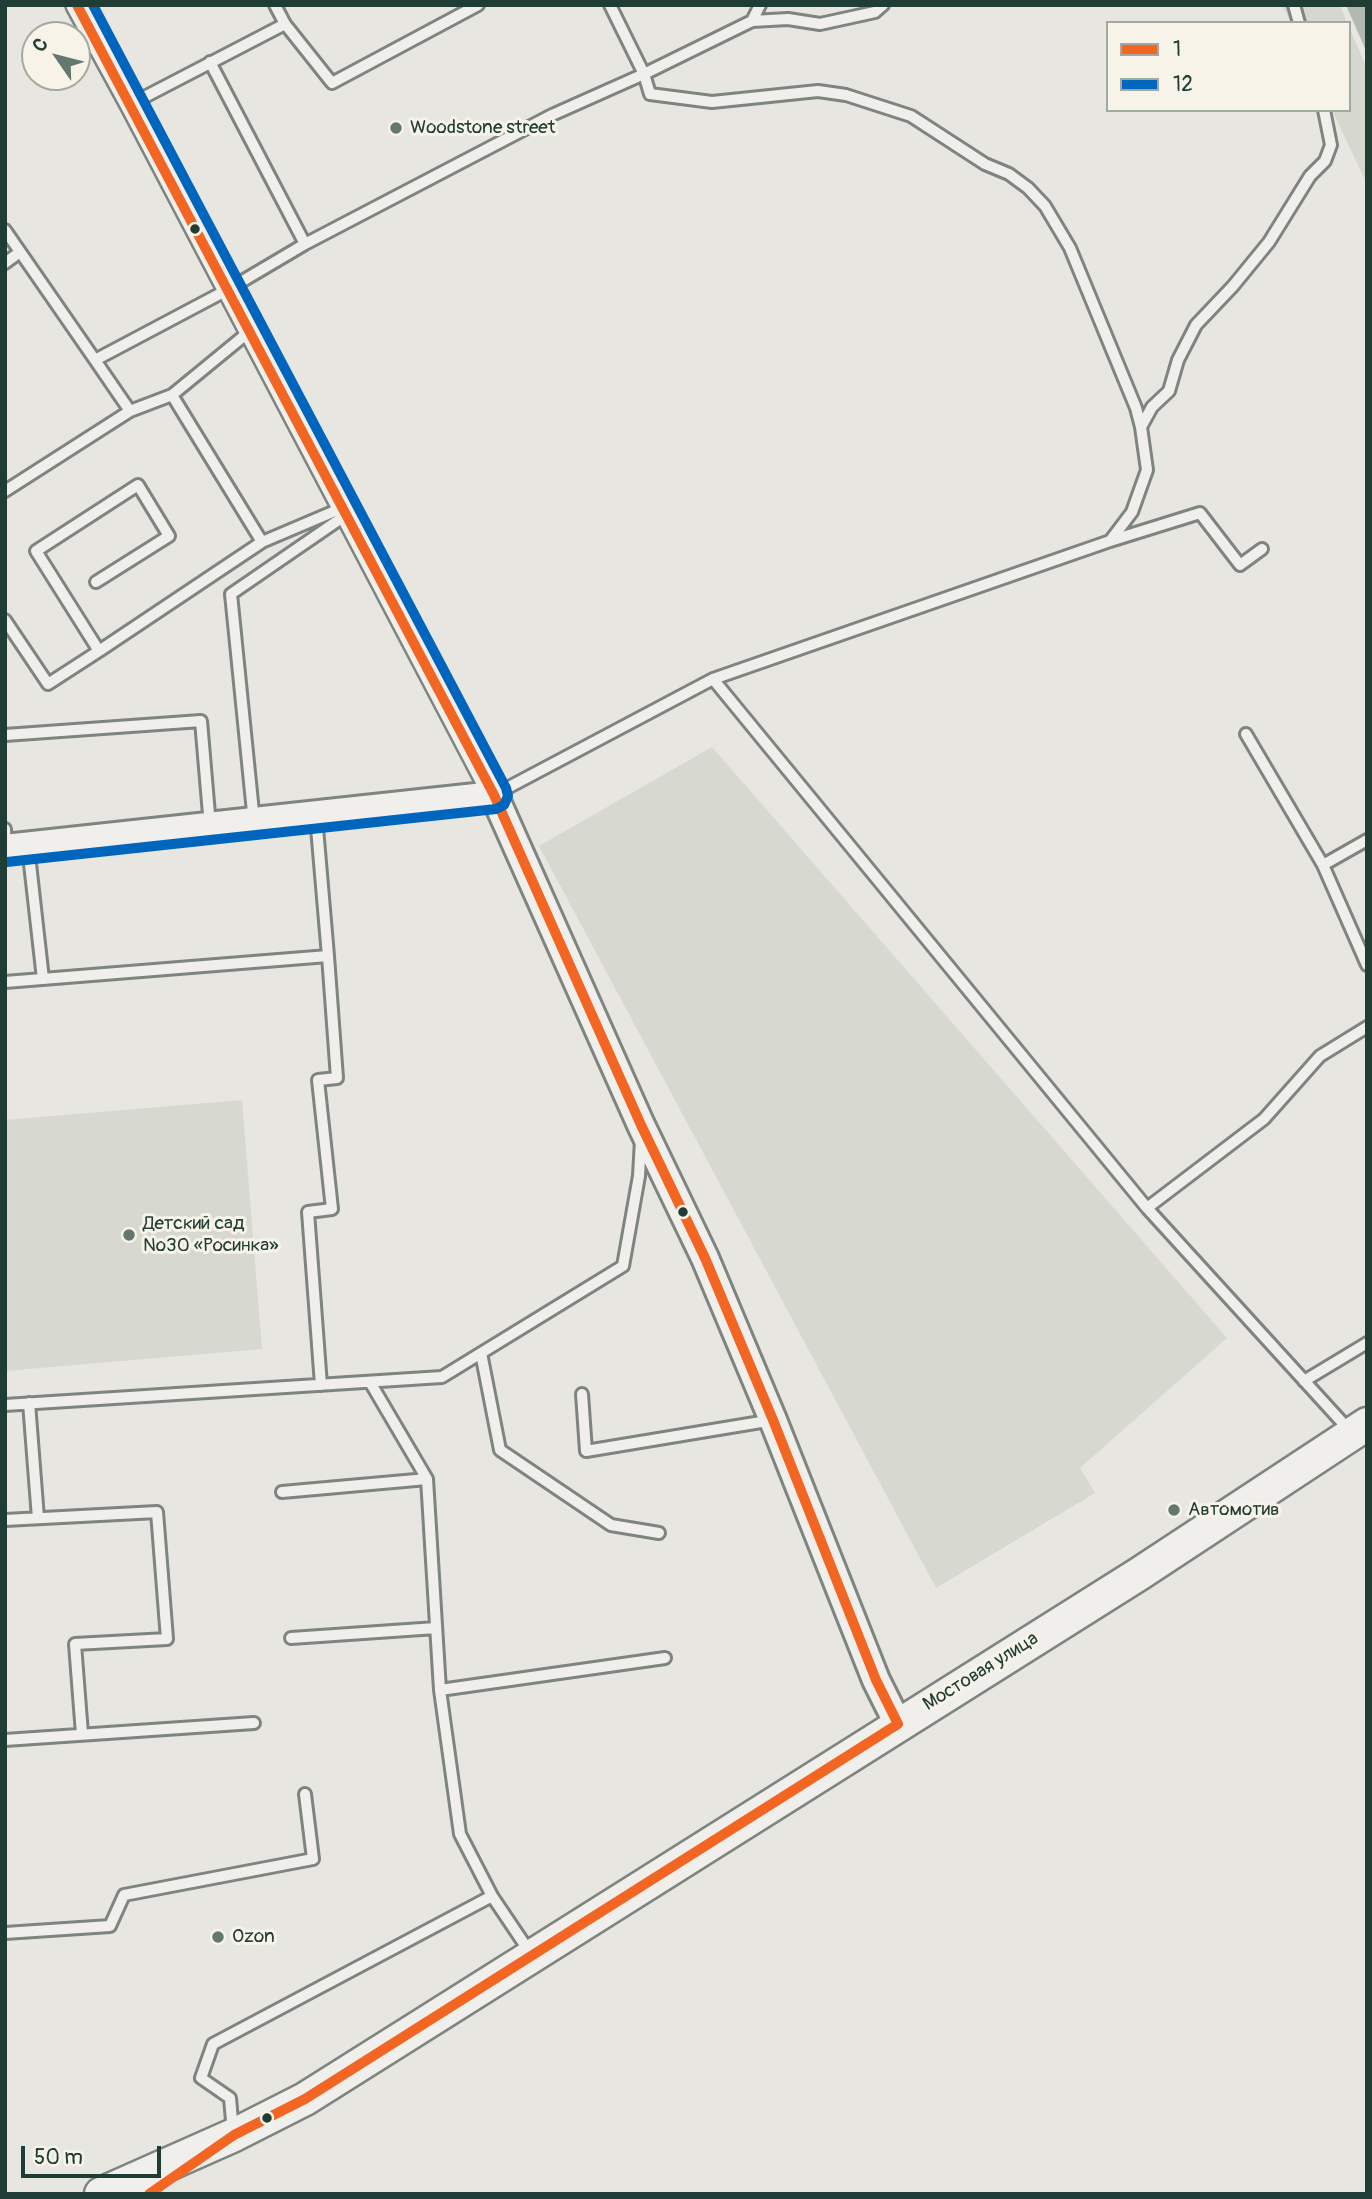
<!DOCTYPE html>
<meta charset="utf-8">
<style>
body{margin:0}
#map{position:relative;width:1372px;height:2199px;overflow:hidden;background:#e7e6e0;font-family:Pangolin,sans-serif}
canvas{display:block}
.frame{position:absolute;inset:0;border:7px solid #1f3d34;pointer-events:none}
.legend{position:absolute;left:1106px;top:21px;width:245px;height:91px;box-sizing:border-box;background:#f7f3e8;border:2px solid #a1aaa0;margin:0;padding:9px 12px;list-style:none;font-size:21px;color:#1f3d34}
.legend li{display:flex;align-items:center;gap:14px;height:35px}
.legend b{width:35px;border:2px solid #a1aaa0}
.north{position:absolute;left:21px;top:21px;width:70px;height:70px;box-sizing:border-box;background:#f7f3e8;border:2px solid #a1aaa0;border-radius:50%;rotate:305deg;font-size:19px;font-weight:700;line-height:28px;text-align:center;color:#1f3d34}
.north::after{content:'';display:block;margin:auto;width:24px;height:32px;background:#657870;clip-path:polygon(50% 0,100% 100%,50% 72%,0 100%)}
.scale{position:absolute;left:21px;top:2146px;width:140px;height:32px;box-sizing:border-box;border:4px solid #1f3d34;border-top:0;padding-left:9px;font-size:21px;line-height:24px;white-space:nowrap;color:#1f3d34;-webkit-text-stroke:5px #f7f3e8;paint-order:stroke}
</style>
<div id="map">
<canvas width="1372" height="2199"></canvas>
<div class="frame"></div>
<ul class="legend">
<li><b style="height:9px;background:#f26522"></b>1</li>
<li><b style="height:9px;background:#0065bd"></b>12</li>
</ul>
<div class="north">С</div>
<div class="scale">50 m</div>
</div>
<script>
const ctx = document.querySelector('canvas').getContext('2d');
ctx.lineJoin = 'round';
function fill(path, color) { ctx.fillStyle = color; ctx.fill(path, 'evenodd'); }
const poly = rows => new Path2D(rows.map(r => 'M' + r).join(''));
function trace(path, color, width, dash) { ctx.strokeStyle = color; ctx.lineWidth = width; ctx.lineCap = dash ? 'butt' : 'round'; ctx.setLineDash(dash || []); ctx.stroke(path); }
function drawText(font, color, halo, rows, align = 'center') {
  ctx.font = font + ' Pangolin,sans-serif'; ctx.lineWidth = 6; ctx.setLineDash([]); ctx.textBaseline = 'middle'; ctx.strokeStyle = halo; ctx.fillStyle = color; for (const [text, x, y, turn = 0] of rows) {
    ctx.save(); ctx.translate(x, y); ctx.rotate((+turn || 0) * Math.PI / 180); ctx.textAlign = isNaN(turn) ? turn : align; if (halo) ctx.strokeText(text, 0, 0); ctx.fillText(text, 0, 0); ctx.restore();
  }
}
fill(poly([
 [712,747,1227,1338,1080,1468,1095,1493,936,1588,539,846],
 [242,1100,262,1349,5,1371,5,1120]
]), '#d7d9d0');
fill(poly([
 [1282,5,1340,5,1347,23,1291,23],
 [1349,27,1367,68,1367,184,1332,110,1349,110]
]), '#d6d8cf');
fill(poly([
 [1346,5,1367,5,1367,53]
]), '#b2b9b0');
const service = poly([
 [275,5,285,24,332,83,478,5],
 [610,5,644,74,650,94,712,102,818,91,846,95,911,116,985,164,1009,174,1028,188,1045,206,1070,248,1136,408,1141,427],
 [1294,5,1299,23],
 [752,21,788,19,820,24,875,12,883,5],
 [210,62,305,244],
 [131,104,285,24],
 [5,230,95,360,229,289,305,244,552,115,644,74,752,21,760,5],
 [5,263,20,252],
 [95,360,130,411],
 [172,395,262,542],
 [5,491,130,411,172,395,250,331],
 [1110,541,1132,512,1147,470,1141,427,1152,407,1169,391,1178,360,1196,325,1233,286,1269,242,1310,176,1325,161,1331,145,1324,110],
 [96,582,169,536,138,485,36,551,99,651,262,542,342,508],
 [5,620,48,684,99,651],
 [713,679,1147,1208,1350,1431],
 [1246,734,1323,865],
 [5,735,201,721,210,826],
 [494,795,713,679,1110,541,1200,513,1240,565,1262,549],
 [316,816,328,956],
 [254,822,231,594,346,515],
 [5,829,6,848],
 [1367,840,1323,865,1367,965],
 [28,846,43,979],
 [5,982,328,956,337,1078,318,1080,332,1209,308,1212,321,1385],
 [1147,1208,1264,1119,1320,1056,1367,1027],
 [481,1353,500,1450,611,1525,659,1533],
 [1304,1381,1367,1343],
 [370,1382,427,1479,440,1690,460,1834,492,1896,531,1954],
 [582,1394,586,1451,773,1420],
 [29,1403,38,1518],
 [5,1405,442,1377,623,1266,639,1176,641,1140],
 [282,1492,427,1479],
 [5,1520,157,1512,167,1639,75,1644,82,1734],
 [291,1638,436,1628],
 [440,1690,665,1658],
 [5,1740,254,1723],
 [5,1933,110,1926,124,1895,313,1859,305,1794],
 [233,2132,230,2098,201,2078,213,2044,492,1896]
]);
const minor = poly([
 [77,5,131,104,494,795]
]);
const tertiary = poly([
 [5,848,494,795,641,1125,705,1258,773,1420,876,1680,898,1724]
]);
const primary = poly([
 [101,2194,234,2135,305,2099,1139,1574,1367,1424]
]);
trace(service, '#7e847f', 16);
trace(minor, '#7e847f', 26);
trace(tertiary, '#7e847f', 32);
trace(primary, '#7e847f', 37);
trace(service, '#f0efeb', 10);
trace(minor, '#f0efeb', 21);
trace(tertiary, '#f0efeb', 26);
trace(primary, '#f0efeb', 32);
trace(poly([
 [77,5,494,795,641,1125,705,1258,773,1420,876,1680,898,1724,305,2099,234,2135,149,2194]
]), '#f26522', 10);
trace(poly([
 [7,862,496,809,504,805,508,796,506,788,93,5]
]), '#0065bd', 10);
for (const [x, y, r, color] of [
 [396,128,7,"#657870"],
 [195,229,6,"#1f3d34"],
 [683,1212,6,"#1f3d34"],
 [129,1235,7,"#657870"],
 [1174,1510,7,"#657870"],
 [218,1937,7,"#657870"],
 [267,2118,6,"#1f3d34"]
]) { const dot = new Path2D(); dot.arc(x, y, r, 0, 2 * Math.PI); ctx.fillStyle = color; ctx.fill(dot); trace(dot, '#f7f3e8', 2.5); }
drawText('19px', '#1f3d34', '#f7f3e8', [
 ["Woodstone street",410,128],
 ["Детский сад",143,1224],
 ["№30 «Росинка»",143,1246],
 ["Автомотив",1188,1510],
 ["Ozon",232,1937]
], 'left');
drawText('19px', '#1f3d34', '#f7f3e8', [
 ["Мостовая улица",981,1672,-32]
]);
</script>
